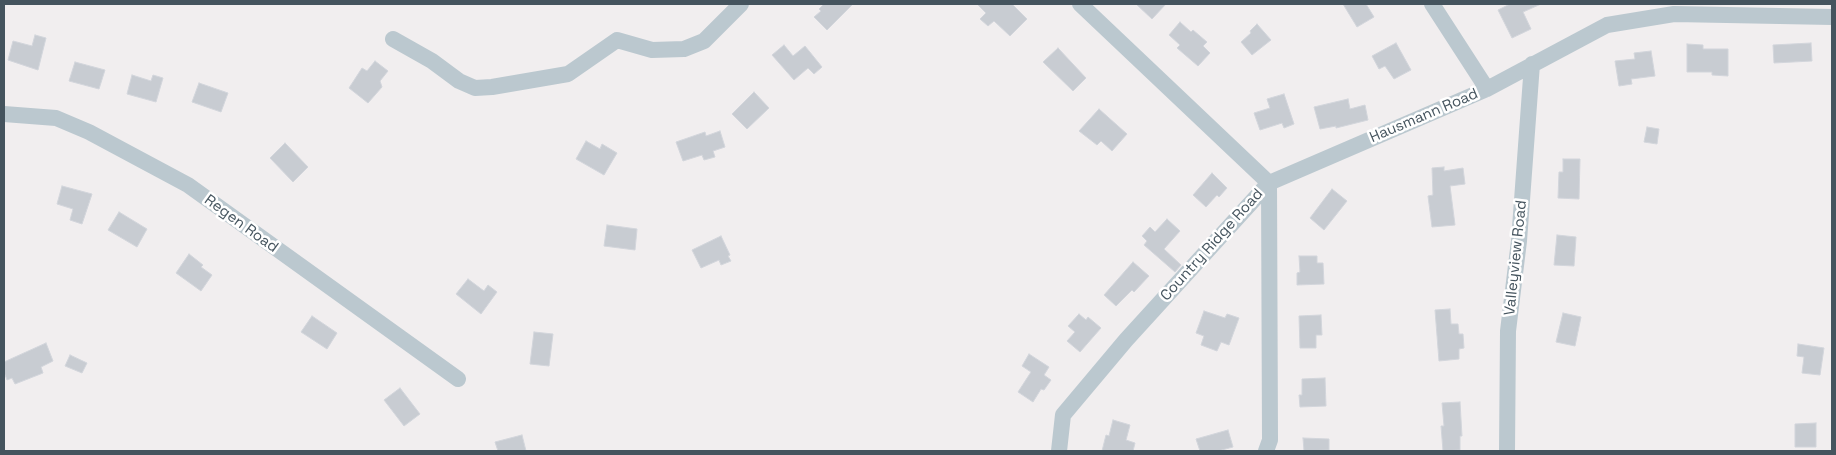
<!DOCTYPE html>
<style>
body{margin:0}
#map{position:relative;width:1836px;height:455px;overflow:hidden;background:#f1eeef;font-family:"Space Grotesk",sans-serif}
canvas{display:block}
.frame{position:absolute;inset:0;border:5px solid #45545e;pointer-events:none}
</style>
<div id="map">
<canvas width="1836" height="455"></canvas>
<div class="frame"></div>
</div>
<script>
const ctx = document.querySelector('canvas').getContext('2d');
ctx.lineJoin = 'round';
function fill(path, color) { ctx.fillStyle = color; ctx.fill(path, 'evenodd'); }
const poly = rows => new Path2D(rows.map(r => 'M' + r).join(''));
function trace(path, color, width, dash) { ctx.strokeStyle = color; ctx.lineWidth = width; ctx.lineCap = dash ? 'butt' : 'round'; ctx.setLineDash(dash || []); ctx.stroke(path); }
function drawText(font, color, halo, rows, align = 'center') {
  ctx.font = font + ' "Space Grotesk",sans-serif'; ctx.lineWidth = 5; ctx.setLineDash([]); ctx.textBaseline = 'middle'; ctx.strokeStyle = halo; ctx.fillStyle = color; for (const [text, x, y, turn = 0] of rows) {
    ctx.save(); ctx.translate(x, y); ctx.rotate((+turn || 0) * Math.PI / 180); ctx.textAlign = isNaN(turn) ? turn : align; if (halo) ctx.strokeText(text, 0, 0); ctx.fillText(text, 0, 0); ctx.restore();
  }
}
const building = poly([
 [824,4,853,4,827,30,814,17,821,11,819,9,824,4],
 [977,4,1012,4,1027,19,1010,36,994,21,988,26,980,19,986,13,977,4],
 [1136,4,1166,4,1152,19,1136,4],
 [1343,4,1366,4,1374,17,1357,27,1343,4],
 [1510,4,1541,4,1523,12,1531,29,1512,38,1498,10,1510,4],
 [1180,22,1191,32,1193,30,1207,42,1203,46,1210,53,1198,66,1177,48,1180,45,1169,35,1180,22],
 [1257,24,1271,40,1252,55,1241,42,1251,33,1250,31,1257,24],
 [35,35,46,38,38,70,8,60,13,41,32,46,35,35],
 [1396,43,1411,70,1394,79,1385,66,1379,69,1372,56,1396,43],
 [1811,43,1812,61,1774,63,1773,45,1811,43],
 [1687,44,1703,45,1703,49,1728,49,1728,76,1712,75,1712,72,1687,72,1687,44],
 [784,45,793,56,805,46,822,67,814,74,808,68,794,80,772,55,784,45],
 [1058,48,1086,78,1073,91,1043,62,1058,48],
 [1651,51,1655,76,1631,79,1632,84,1619,86,1615,61,1635,59,1634,53,1651,51],
 [375,61,388,71,380,81,382,87,368,103,349,88,362,68,367,71,375,61],
 [75,62,105,70,99,89,69,81,75,62],
 [132,75,151,81,153,75,163,78,156,102,127,94,132,75],
 [199,83,228,93,221,112,192,102,199,83],
 [754,92,769,108,747,129,732,114,754,92],
 [1284,94,1294,124,1284,128,1282,123,1260,130,1254,113,1270,108,1267,99,1284,94],
 [1348,99,1350,109,1365,105,1368,120,1336,128,1336,126,1320,129,1314,107,1348,99],
 [1099,109,1127,134,1112,151,1101,141,1097,145,1079,131,1099,109],
 [1647,127,1659,129,1657,144,1644,142,1647,127],
 [720,131,725,147,713,151,715,157,704,160,702,155,683,161,676,142,705,132,706,136,720,131],
 [586,141,600,149,602,144,617,153,604,175,576,159,586,141],
 [285,143,308,167,293,182,270,158,285,143],
 [1563,159,1580,159,1579,199,1558,198,1559,172,1563,172,1563,159],
 [1444,167,1444,171,1463,168,1465,184,1450,186,1455,225,1432,227,1428,196,1433,195,1432,168,1444,167],
 [1212,173,1227,188,1219,197,1217,195,1206,207,1193,195,1212,173],
 [62,186,92,194,82,224,70,220,73,209,57,204,62,186],
 [1332,189,1347,201,1324,230,1310,218,1332,189],
 [119,212,147,229,137,247,108,230,119,212],
 [1167,219,1180,231,1164,249,1181,265,1175,272,1144,245,1147,241,1142,236,1150,227,1155,232,1167,219],
 [607,225,637,229,635,250,604,246,607,225],
 [1557,235,1576,237,1574,266,1554,265,1557,235],
 [721,236,730,255,728,256,731,261,721,265,719,260,701,268,692,250,721,236],
 [189,254,203,265,201,267,212,275,201,291,176,273,189,254],
 [1299,256,1317,256,1317,263,1323,263,1324,284,1297,285,1297,273,1300,272,1299,256],
 [1133,262,1149,276,1134,292,1132,290,1116,306,1104,295,1133,262],
 [468,279,484,291,488,285,497,292,481,314,456,294,468,279],
 [1450,309,1451,324,1458,324,1459,334,1463,334,1464,348,1459,349,1459,359,1439,361,1435,310,1450,309],
 [1204,311,1225,318,1227,314,1239,318,1229,345,1221,342,1217,351,1201,345,1204,336,1196,333,1204,311],
 [1563,313,1581,317,1575,346,1556,342,1563,313],
 [1079,314,1086,320,1088,317,1101,328,1080,352,1067,341,1075,332,1068,326,1079,314],
 [1321,315,1322,335,1316,335,1316,348,1300,348,1299,316,1321,315],
 [312,316,337,333,327,349,301,332,312,316],
 [534,332,553,334,549,366,530,364,534,332],
 [46,343,53,361,41,367,43,373,15,384,12,378,7,380,4,372,4,362,46,343],
 [1798,344,1824,348,1820,375,1802,373,1804,357,1797,356,1798,344],
 [1029,354,1049,367,1044,375,1051,380,1044,390,1041,389,1033,402,1018,392,1031,372,1022,366,1029,354],
 [70,355,87,363,82,373,65,366,70,355],
 [1325,378,1326,406,1300,407,1299,395,1302,395,1302,379,1325,378],
 [400,388,420,414,404,426,384,400,400,388],
 [1460,402,1462,436,1460,436,1460,450,1443,451,1441,426,1444,426,1442,403,1460,402],
 [1113,420,1130,425,1126,440,1135,443,1133,451,1102,451,1106,435,1109,436,1113,420],
 [1816,423,1816,447,1795,447,1795,424,1816,423],
 [1228,430,1233,447,1218,451,1200,451,1196,439,1228,430],
 [522,435,526,451,498,451,495,442,522,435],
 [1303,438,1329,439,1329,450,1304,451,1303,438]
]);
fill(building, '#c8ccd2');
trace(building, '#d2d5db', 1);
trace(poly([
 [1080,4,1269,183,1487,89,1607,25,1674,14,1832,17],
 [1432,4,1487,89],
 [393,39,432,61,459,81,475,88,492,87,568,74,617,40,652,50,684,49,704,41,741,4],
 [4,114,56,118,89,132,188,185,458,379],
 [1059,451,1063,415,1126,340,1269,183,1270,440,1266,451],
 [1507,451,1508,331,1519,241,1532,64]
]), '#bbc8cf', 16);
drawText('15px', '#45545e', '#fff', [
 ["Hausmann Road",1424,116,-23],
 ["Regen Road",241,224,36],
 ["Country Ridge Road",1212,245,-48],
 ["Valleyview Road",1516,258,-84]
]);
</script>
